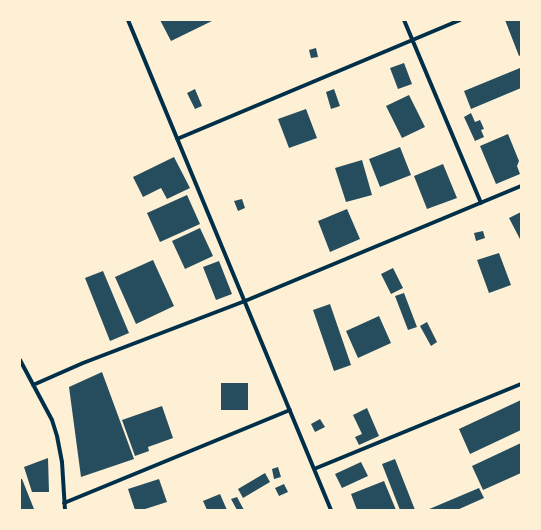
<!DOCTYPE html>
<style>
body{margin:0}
#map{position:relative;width:541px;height:530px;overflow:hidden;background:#fdf0d5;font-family:"Varela Round",sans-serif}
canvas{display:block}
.frame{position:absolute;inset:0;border:21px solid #fdf0d5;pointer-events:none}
</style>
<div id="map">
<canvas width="541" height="530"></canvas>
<div class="frame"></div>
</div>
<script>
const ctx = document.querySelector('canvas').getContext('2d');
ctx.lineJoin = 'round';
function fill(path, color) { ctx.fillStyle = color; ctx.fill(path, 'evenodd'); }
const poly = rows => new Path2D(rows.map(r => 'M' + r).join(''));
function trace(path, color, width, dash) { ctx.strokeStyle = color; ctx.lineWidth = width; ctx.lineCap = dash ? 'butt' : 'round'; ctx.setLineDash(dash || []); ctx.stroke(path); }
fill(poly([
 [160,20,214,20,171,41],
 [505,20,521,20,521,55,519,56],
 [316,48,318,57,311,58,309,50],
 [404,63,412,84,398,89,390,68],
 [520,68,521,88,471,109,464,91],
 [195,89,202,106,195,109,187,93],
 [334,89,340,106,331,109,326,92],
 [409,95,425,127,402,138,386,106],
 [306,109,317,138,289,148,278,119],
 [471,113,475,122,480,120,484,129,481,130,484,137,475,141,464,117],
 [508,134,519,161,517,166,520,174,496,184,480,146],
 [400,147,411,175,380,187,369,159],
 [174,157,190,188,167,199,161,188,143,197,133,177],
 [362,160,372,195,346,202,335,168],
 [443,164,457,198,427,209,414,176],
 [187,195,200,224,160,242,147,213],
 [242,199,245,208,238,211,234,201],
 [347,209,360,239,330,252,318,221],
 [521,212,521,241,509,218],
 [200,228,213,256,185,269,172,241],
 [483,231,485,238,476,241,474,233],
 [499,253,511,285,489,293,477,260],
 [153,260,174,306,136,324,115,277],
 [219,261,232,294,216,300,203,267],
 [393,268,403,288,391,294,381,274],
 [103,271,129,333,110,341,85,278],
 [404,293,417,327,408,330,395,296],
 [330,304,351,365,334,371,313,310],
 [379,316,391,343,358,358,346,331],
 [427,322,437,342,431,346,420,326],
 [102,372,134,459,81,477,69,387],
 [221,383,248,383,248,410,221,410],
 [521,400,521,430,470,454,459,429],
 [162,406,173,438,148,447,149,451,135,456,122,420],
 [367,408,379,436,359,445,355,437,362,434,353,415],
 [320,419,325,427,315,432,311,424],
 [521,443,521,473,483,490,472,466],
 [48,458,49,492,32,492,24,467],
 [395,459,415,510,400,510,382,464],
 [361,462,368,476,342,488,335,474],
 [278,467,281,477,274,479,272,469],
 [265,473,270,482,243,498,238,489],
 [20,479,22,479,34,509,20,510],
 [159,479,167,502,142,510,135,510,128,489],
 [384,481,396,510,357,510,351,494],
 [284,484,288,492,279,496,275,488],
 [479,488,484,498,457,510,427,510],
 [220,494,227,510,207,510,203,501],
 [237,497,244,510,237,510,231,499]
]), '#264d5e');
trace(poly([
 [128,20,331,510],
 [404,20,481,203],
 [177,139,460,20],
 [20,360,52,420,57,436,62,462,65,510],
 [33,385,83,363,245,301,521,186],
 [314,469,521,384],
 [64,503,290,410]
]), '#003049', 4);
</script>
